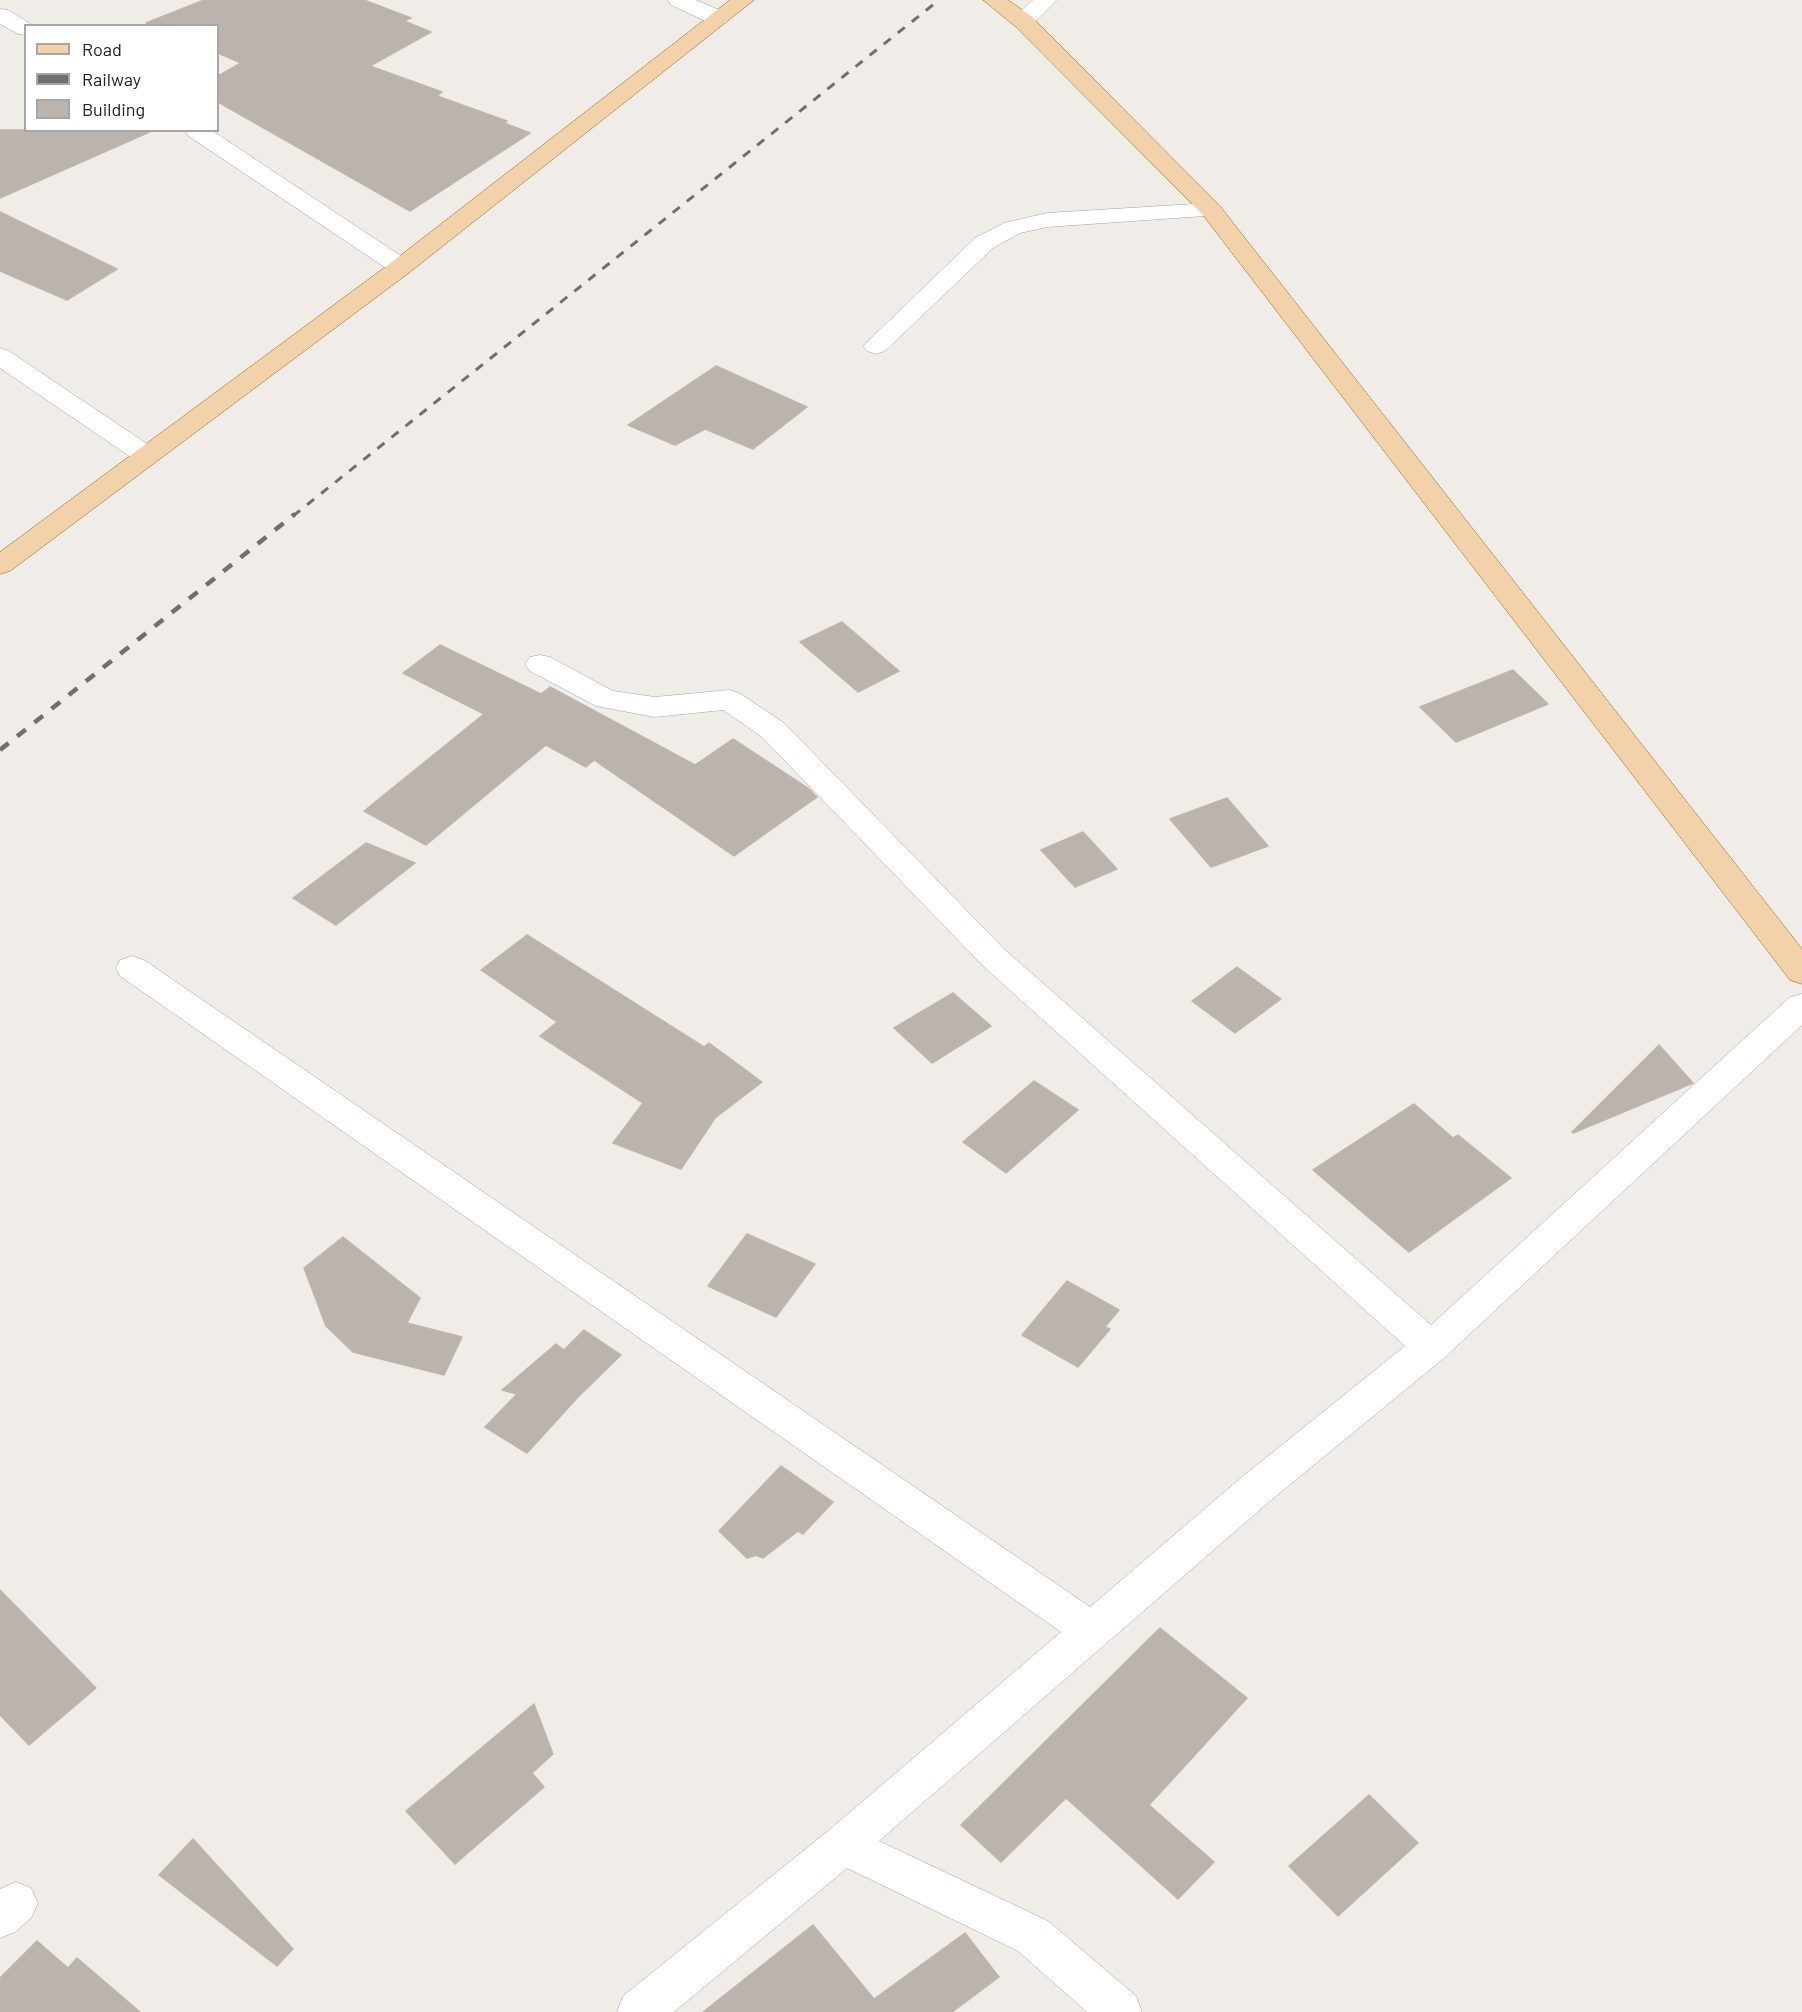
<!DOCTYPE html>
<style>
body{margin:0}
#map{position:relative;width:1802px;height:2012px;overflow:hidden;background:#f0ede9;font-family:Barlow,sans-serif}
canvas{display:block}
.legend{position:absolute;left:24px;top:24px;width:195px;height:108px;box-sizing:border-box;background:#fff;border:2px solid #a6a6a6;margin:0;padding:8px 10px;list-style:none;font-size:18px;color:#212121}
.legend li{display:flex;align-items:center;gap:12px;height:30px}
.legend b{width:30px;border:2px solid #a6a6a6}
</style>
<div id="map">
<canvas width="1802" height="2012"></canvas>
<ul class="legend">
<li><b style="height:8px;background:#f3d1ab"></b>Road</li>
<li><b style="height:8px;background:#6f6f6f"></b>Railway</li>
<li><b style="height:16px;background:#bab3ae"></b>Building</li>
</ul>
</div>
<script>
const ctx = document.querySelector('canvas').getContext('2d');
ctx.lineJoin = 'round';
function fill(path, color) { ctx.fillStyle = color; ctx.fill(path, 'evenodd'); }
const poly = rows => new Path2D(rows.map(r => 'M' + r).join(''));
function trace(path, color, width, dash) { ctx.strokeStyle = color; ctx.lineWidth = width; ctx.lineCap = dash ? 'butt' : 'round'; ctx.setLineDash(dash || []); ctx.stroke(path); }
const building = poly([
 [204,0,364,0,411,18,404,21,431,32,370,66,442,92,437,96,507,121,504,123,530,133,410,211,218,102,218,76,241,63,218,53,218,26,151,26,146,23,204,0],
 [0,130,154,130,0,198,0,130],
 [0,212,117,269,67,300,0,271,0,212],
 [716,366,807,407,753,449,705,429,675,445,628,425,716,366],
 [842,622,899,671,858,692,800,642,842,622],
 [440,645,541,694,550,687,695,765,733,739,809,789,817,797,734,856,594,760,586,767,546,745,426,845,364,811,484,714,403,673,440,645],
 [1513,670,1548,704,1456,742,1420,707,1513,670],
 [1227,798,1268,846,1211,867,1170,819,1227,798],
 [1083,832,1117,869,1075,887,1041,850,1083,832],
 [366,843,415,863,336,925,293,898,366,843],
 [527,935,704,1047,709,1043,762,1082,715,1118,681,1169,613,1143,643,1103,540,1036,557,1022,481,970,527,935],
 [1237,967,1281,999,1235,1033,1192,1001,1237,967],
 [953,993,991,1026,932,1063,894,1028,953,993],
 [1659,1045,1693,1083,1573,1133,1572,1132,1659,1045],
 [1034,1081,1078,1110,1006,1173,963,1142,1034,1081],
 [1414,1104,1453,1138,1458,1135,1511,1178,1409,1252,1313,1170,1414,1104],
 [747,1234,815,1264,776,1317,708,1286,747,1234],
 [343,1237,420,1298,407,1323,462,1337,444,1375,353,1352,326,1326,304,1268,343,1237],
 [1067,1281,1119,1310,1105,1327,1110,1329,1078,1367,1022,1335,1067,1281],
 [584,1330,621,1355,578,1397,527,1453,485,1427,517,1394,502,1390,556,1344,564,1350,584,1330],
 [781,1466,833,1502,803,1534,798,1531,763,1558,756,1555,747,1558,719,1531,781,1466],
 [0,1590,96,1688,29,1745,0,1715,0,1590],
 [1160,1628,1247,1698,1149,1805,1214,1862,1178,1899,1066,1798,1001,1862,961,1825,1160,1628],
 [534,1704,553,1754,532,1773,544,1787,455,1864,406,1811,534,1704],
 [1369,1795,1418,1843,1338,1916,1289,1866,1369,1795],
 [193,1839,293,1949,277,1966,159,1875,193,1839],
 [813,1925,874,1999,965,1933,999,1977,952,2012,703,2012,813,1925],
 [37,1941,68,1968,77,1958,140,2012,0,2012,0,1978,37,1941]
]);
fill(building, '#bab3ae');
trace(building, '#c1b4ac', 1.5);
const minor = poly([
 [668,0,696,0,726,13,729,18,726,23,718,24,710,23,671,5,668,0],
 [1033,0,1057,0,1031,26,1023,27,1015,26,1012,21,1015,16,1033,0],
 [0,9,8,10,34,26,26,26,26,35,18,34,0,24,0,9],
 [184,130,211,130,410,262,413,267,410,272,401,274,392,272,187,135,184,130],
 [1211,203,1219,205,1223,210,1219,215,1047,227,1020,233,993,248,885,351,876,354,867,351,863,346,975,238,1004,223,1047,213,1211,203],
 [0,348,9,351,156,450,160,456,156,462,147,464,138,462,0,368,0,348],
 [540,655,550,657,613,691,655,697,729,690,739,693,784,723,1004,949,1431,1325,1790,997,1802,994,1802,1025,1444,1358,1270,1501,879,1841,1048,1921,1136,1996,1142,2012,1087,2012,1018,1951,847,1868,674,2012,617,2012,623,1996,828,1831,1061,1632,120,976,116,968,120,960,132,956,144,960,1090,1607,1242,1477,1405,1346,982,965,762,737,723,710,655,717,596,706,530,671,525,664,530,657,540,655],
 [16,1882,31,1888,38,1903,31,1918,15,1932,0,1938,0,1889,16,1882]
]);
const major = poly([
 [730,0,754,0,410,272,10,571,0,574,0,552,392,262,730,0],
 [983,0,1008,0,1031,16,1219,205,1802,949,1802,984,1790,980,1203,215,1015,26,983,0]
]);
trace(minor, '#a2a2a2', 1);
trace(major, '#8f5f0f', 1);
fill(minor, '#fff');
fill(major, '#f3d1ab');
trace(poly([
 [293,516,939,0]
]), '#6f6f6f', 3, [9, 9]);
trace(poly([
 [0,750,295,514]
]), '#6f6f6f', 4.5, [11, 11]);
</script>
